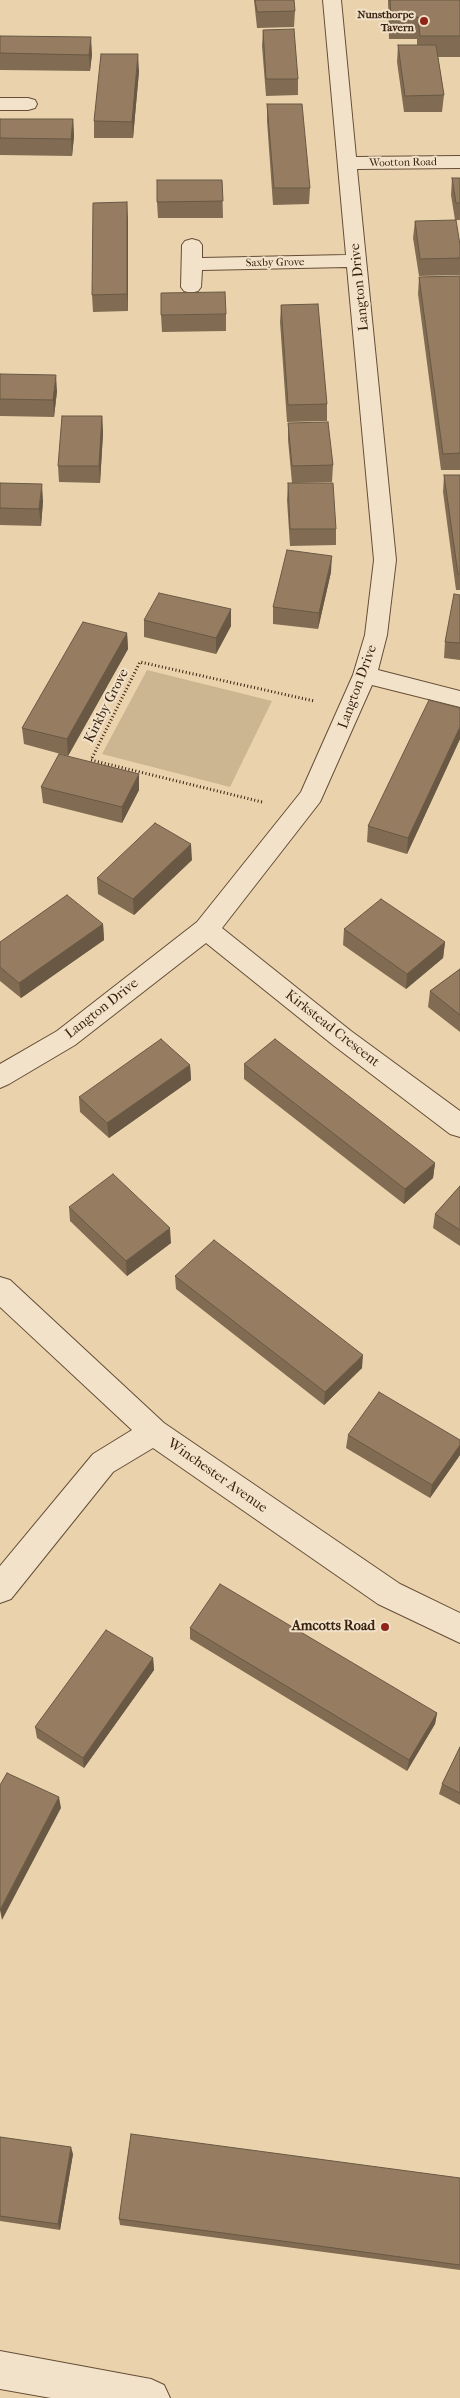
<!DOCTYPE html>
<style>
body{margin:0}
canvas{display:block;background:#ead3ac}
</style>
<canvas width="460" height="2398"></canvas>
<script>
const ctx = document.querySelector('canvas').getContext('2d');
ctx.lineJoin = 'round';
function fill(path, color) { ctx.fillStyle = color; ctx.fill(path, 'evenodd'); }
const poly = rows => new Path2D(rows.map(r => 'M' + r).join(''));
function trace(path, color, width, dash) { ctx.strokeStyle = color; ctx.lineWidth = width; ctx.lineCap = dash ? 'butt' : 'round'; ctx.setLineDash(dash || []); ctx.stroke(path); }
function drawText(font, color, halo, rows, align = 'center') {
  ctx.font = font + ' "IM FELL French Canon",serif'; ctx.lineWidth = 4; ctx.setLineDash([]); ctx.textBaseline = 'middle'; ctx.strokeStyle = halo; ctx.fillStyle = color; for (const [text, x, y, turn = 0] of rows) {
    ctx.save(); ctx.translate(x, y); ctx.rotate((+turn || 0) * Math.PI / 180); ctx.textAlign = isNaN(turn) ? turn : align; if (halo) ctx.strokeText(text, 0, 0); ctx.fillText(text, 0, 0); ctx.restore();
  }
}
fill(poly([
 [147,670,272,701,230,787,102,754]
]), '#ccb591');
const minor = poly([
 [323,0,341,0,356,157,460,156,460,168,357,169,396,560,387,635,378,670,460,691,460,707,372,685,320,802,222,928,351,1031,460,1111,460,1137,450,1134,333,1045,206,943,75,1045,9,1084,0,1088,0,1064,57,1031,197,922,301,792,353,675,365,635,374,560,347,267,202,270,201,287,198,291,191,293,184,291,181,287,182,245,185,241,192,239,199,241,202,245,202,258,346,255,323,0],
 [0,98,28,98,35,100,37,104,35,108,28,110,0,110,0,98],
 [0,1277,10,1280,164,1423,400,1584,460,1613,460,1643,378,1604,153,1448,113,1472,11,1599,0,1603,0,1566,93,1454,132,1430,0,1307,0,1277],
 [0,2351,151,2379,164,2385,170,2398,51,2398,0,2389,0,2351]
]);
trace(minor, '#664d37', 2);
trace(poly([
 [262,802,91,760,140,662,314,701]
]), '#3a2010', 3, [1, 2.5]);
fill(minor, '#f1e2c9');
fill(poly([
 [254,0,294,0,295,11,294,27,257,28],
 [388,0,460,0,460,57,438,57,444,95,442,112,404,112,397,62,398,45,417,45,417,39,389,39],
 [263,30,298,79,298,95,266,96,262,46],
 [0,36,92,54,90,71,0,70],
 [139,71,133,138,94,138,94,121],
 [267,104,310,188,309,204,273,205,267,121],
 [0,119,73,119,74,136,72,156,0,155],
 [452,178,460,178,460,220,455,220,451,195],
 [222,180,223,218,158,218,157,202],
 [128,219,128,311,93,312,92,295],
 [415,221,460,245,460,275,419,276,413,238],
 [460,276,460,470,441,470,418,294,419,277],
 [281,305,327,404,327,421,287,422,280,322],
 [226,314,226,331,162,332,161,315],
 [0,374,57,391,54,417,0,416],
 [102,416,103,433,100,483,59,482,58,466],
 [288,423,333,465,332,482,292,483,288,440],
 [444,475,460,475,460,590,456,590,443,492],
 [0,483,43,501,41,526,0,525],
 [288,483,336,529,336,545,290,546,287,500],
 [331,572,318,629,273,624,273,607],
 [460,595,460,660,444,658,445,642],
 [144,620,231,626,216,654,144,637],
 [127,633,128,649,68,756,24,744,22,728],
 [460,708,460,739,407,854,367,842,368,826],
 [139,774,139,790,122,823,43,803,41,787],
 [192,860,134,915,98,894,97,878],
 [103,924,104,940,21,998,0,981,0,942],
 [344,929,445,942,443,958,406,989,343,945],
 [460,969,460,1032,428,1007,430,991],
 [244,1064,435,1163,433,1178,404,1204,244,1079],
 [190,1065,191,1080,109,1138,80,1112,79,1097],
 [460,1186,460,1246,433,1228,435,1214],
 [69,1207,171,1243,127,1276,70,1221],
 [175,1276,362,1368,324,1405,176,1289],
 [348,1435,460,1440,460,1455,430,1498,346,1448],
 [190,1628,437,1713,435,1724,407,1771,190,1639],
 [153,1658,154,1670,84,1768,37,1738,35,1727],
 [460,1747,460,1805,439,1794,442,1784],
 [0,2137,73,2154,60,2230,0,2221],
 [460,2178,460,2270,120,2225,119,2219]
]), '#816c53');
fill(poly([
 [91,37,92,54,90,71,89,55],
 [138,54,139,71,133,138,132,122],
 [73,119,74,136,72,156,71,139],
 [127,202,128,219,128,311,127,294],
 [56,375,57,391,54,417,53,400],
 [102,416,103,433,100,483,99,466],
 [42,484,43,501,41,526,39,509],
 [332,556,331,572,318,629,319,613],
 [231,609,231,626,216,654,216,638],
 [127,633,128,649,68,756,67,739],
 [460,727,460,739,407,854,408,838],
 [139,774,139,790,122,823,122,807],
 [191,844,192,860,134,915,133,899],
 [103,924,104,940,21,998,19,983],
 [445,942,443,958,406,989,407,974],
 [190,1065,191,1080,109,1138,107,1123],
 [435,1163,433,1178,404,1204,405,1189],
 [170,1228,171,1243,127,1276,126,1261],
 [363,1355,362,1368,324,1405,325,1392],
 [460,1445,460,1455,430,1498,432,1485],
 [153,1658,154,1670,84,1768,83,1758],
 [437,1713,435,1724,407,1771,409,1760],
 [59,1797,61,1808,2,1920,0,1910],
 [71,2147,73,2154,60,2230,58,2224]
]), '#695844');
const building = poly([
 [255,0,294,0,295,11,257,12,255,0],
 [390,0,460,0,460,36,420,36,418,17,391,18,390,0],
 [294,29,298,79,266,79,263,30,294,29],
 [0,36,91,37,89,55,0,53,0,36],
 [398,45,436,45,444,95,405,96,398,45],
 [101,54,138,54,132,122,94,121,101,54],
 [267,104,302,104,310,188,274,188,267,104],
 [0,119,73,119,71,139,0,138,0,119],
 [452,178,460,178,460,203,456,203,452,178],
 [157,180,222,180,223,201,157,202,157,180],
 [127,202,127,294,92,295,93,203,127,202],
 [456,220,460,245,460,258,420,259,415,221,456,220],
 [460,276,460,453,443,454,419,277,460,276],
 [225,292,226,314,161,315,161,293,225,292],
 [318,304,327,404,288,405,281,305,318,304],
 [0,374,56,375,53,400,0,399,0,374],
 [62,416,102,416,99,466,58,466,62,416],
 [328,422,333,465,292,466,288,423,328,422],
 [444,475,460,475,460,574,458,574,444,475],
 [0,483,42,484,39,509,0,508,0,483],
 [288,483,333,483,336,529,290,529,288,483],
 [287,550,332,556,319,613,273,607,287,550],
 [159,593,231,609,216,638,144,620,159,593],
 [454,594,460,595,460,643,445,642,454,594],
 [83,622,127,633,67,739,22,728,83,622],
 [429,700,460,708,460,727,408,838,368,826,429,700],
 [59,754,139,774,122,807,41,787,59,754],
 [155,823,191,844,133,899,97,878,155,823],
 [67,895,103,924,19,983,0,967,0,942,67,895],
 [381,899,445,942,407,974,344,929,381,899],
 [460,969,460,1015,430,991,460,969],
 [161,1039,190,1065,107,1123,79,1097,161,1039],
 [275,1039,435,1163,405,1189,244,1064,275,1039],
 [113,1174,170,1228,126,1261,69,1207,113,1174],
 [460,1186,460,1230,435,1214,460,1186],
 [214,1240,363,1355,325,1392,175,1276,214,1240],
 [379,1392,460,1440,460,1445,432,1485,348,1435,379,1392],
 [220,1584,437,1713,409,1760,190,1628,220,1584],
 [106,1630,153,1658,83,1758,35,1727,106,1630],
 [460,1747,460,1793,442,1784,460,1747],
 [7,1773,59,1797,0,1910,0,1785,7,1773],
 [131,2134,460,2178,460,2265,119,2219,131,2134],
 [0,2137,71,2147,58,2224,0,2216,0,2137]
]);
fill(building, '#967d61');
trace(building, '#695844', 1);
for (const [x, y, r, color] of [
 [424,21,5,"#8f2418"],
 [385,1627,5,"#8f2418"]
]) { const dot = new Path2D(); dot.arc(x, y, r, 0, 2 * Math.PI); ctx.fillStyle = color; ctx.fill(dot); trace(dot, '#f1e2c9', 2); }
drawText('bold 11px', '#3a2010', '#f1e2c9', [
 ["Nunsthorpe",414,15],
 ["Tavern",414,28]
], 'right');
drawText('11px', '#3a2010', '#f1e2c9', [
 ["Wootton Road",403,163,-1],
 ["Saxby Grove",275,263,-1]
]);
drawText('14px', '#3a2010', '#f1e2c9', [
 ["Langton Drive",360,287,-96],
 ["Langton Drive",358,687,-70],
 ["Kirkby Grove",107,706,-63],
 ["Langton Drive",102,1009,-38],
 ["Kirkstead Crescent",332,1029,38],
 ["Winchester Avenue",217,1476,35]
]);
drawText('bold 14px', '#3a2010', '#f1e2c9', [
 ["Amcotts Road",375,1627]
], 'right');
</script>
